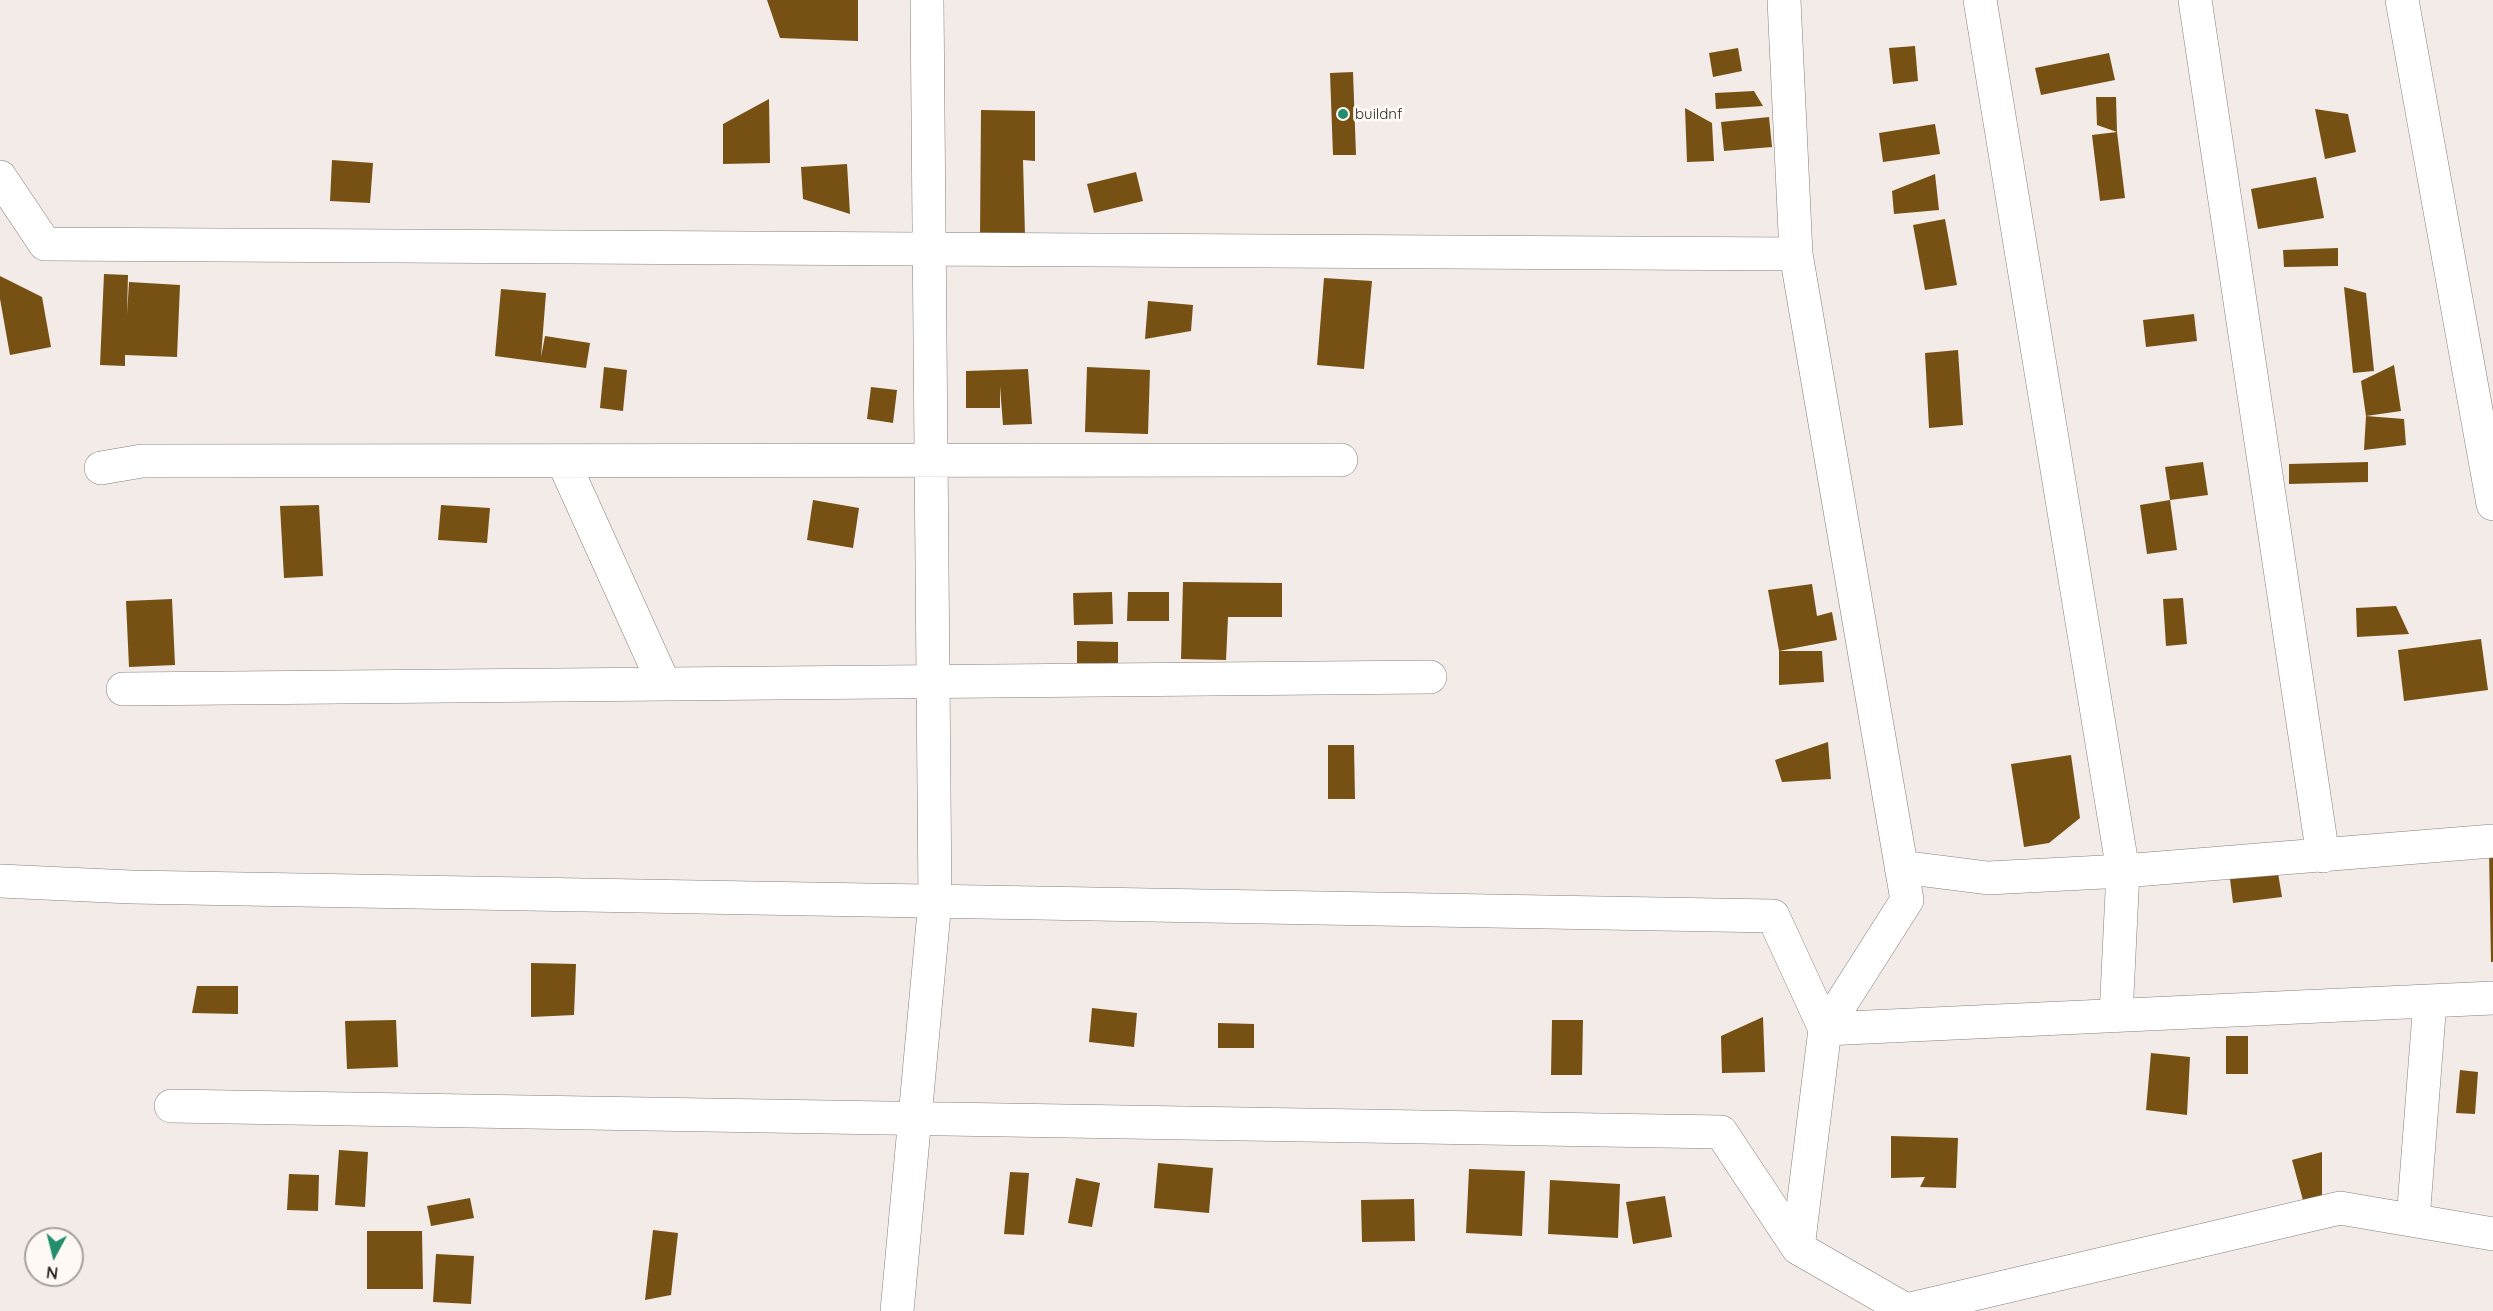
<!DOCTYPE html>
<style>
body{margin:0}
#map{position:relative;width:2493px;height:1311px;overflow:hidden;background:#f3ebe7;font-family:Quicksand,sans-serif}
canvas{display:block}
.north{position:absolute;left:24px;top:1227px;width:60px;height:60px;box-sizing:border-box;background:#fff9f5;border:2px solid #a6a19f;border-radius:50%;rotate:187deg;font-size:16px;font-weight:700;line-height:24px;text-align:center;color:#211e1d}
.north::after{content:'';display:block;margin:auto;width:21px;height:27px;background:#238e6d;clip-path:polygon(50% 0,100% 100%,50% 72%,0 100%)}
</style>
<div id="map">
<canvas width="2493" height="1311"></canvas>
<div class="north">N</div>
</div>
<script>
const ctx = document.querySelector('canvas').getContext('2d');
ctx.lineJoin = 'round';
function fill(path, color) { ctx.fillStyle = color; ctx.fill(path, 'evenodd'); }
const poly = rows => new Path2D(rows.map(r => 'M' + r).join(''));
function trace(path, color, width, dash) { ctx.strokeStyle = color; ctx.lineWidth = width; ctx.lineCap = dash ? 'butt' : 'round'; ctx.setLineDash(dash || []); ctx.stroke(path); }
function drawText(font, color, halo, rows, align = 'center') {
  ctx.font = font + ' Quicksand,sans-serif'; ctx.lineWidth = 6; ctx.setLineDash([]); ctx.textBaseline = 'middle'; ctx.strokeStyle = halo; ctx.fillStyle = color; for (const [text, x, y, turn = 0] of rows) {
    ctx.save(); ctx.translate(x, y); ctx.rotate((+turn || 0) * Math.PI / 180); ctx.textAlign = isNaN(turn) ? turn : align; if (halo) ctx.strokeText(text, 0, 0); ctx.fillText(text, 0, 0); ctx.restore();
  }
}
fill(poly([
 [767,0,858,0,858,41,780,38],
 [1915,46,1918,81,1893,84,1889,48],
 [1738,48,1742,71,1713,77,1709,53],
 [2109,53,2115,80,2041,95,2035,68],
 [1353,72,1356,155,1333,155,1330,73],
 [1754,91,1763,106,1716,109,1715,93],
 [2096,97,2116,97,2117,132,2097,125],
 [769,99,770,163,723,164,723,124],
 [1685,108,1712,123,1714,161,1687,162],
 [2315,109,2348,114,2356,152,2325,159],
 [981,110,1035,111,1035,161,1023,160,1025,236,980,237],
 [1769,117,1772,147,1724,151,1721,122],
 [1935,124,1940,154,1883,162,1879,133],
 [2117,132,2125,198,2100,201,2092,135],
 [332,160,373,163,370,203,330,201],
 [847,164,850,214,803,199,801,167],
 [1136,172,1143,201,1094,213,1087,184],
 [1935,174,1939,210,1894,214,1892,191],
 [2316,177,2324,218,2258,229,2251,189],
 [1945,219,1957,285,1925,290,1913,225],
 [2338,248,2338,266,2284,267,2283,250],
 [104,274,128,275,127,315,129,282,180,285,177,357,125,355,125,366,100,365],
 [0,276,42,297,51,347,10,355,0,299],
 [1324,278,1372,281,1364,369,1317,365],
 [2344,287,2366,293,2374,371,2353,373],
 [501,289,546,293,541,357,545,336,590,343,586,368,495,356],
 [1148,301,1193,305,1191,331,1145,339],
 [2194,314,2197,341,2146,347,2143,320],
 [1958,350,1963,425,1929,428,1925,353],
 [2394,365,2401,411,2366,416,2404,419,2406,445,2364,450,2366,416,2361,381],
 [604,367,627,370,623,411,600,408],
 [1087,367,1150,370,1148,434,1085,432],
 [1028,369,1032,424,1003,425,1000,386,1000,408,966,408,966,371],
 [871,387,897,390,893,423,867,419],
 [2203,462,2208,495,2170,500,2165,467],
 [2368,462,2368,482,2289,484,2289,464],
 [813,500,859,508,853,548,807,540],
 [2170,500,2177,550,2147,554,2140,505],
 [319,505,323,576,284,578,280,506],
 [441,505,490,508,487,543,438,540],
 [1183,582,1282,583,1282,617,1228,617,1226,660,1181,659],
 [1812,584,1817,616,1832,612,1837,640,1779,651,1768,590],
 [1112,592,1113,624,1074,625,1073,593],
 [1128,592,1169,592,1169,621,1127,621],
 [2183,598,2187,644,2166,646,2163,599],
 [172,599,175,665,129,667,126,601],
 [2396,606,2409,634,2357,637,2356,608],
 [2481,639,2488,690,2404,701,2398,650],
 [1077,641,1118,642,1118,664,1077,663],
 [1779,651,1822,651,1824,682,1779,685],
 [1828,742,1831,779,1782,782,1775,760],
 [1328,745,1354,745,1355,799,1328,799],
 [2071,755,2080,818,2049,843,2024,847,2011,764],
 [2489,850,2493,850,2493,962,2491,962],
 [2278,873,2282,897,2233,903,2230,879],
 [531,963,576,964,574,1015,531,1017],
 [197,986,238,986,238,1014,192,1013],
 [1092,1008,1137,1013,1134,1047,1089,1042],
 [1763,1017,1765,1072,1722,1073,1721,1036],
 [396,1020,398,1067,347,1069,345,1021],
 [1552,1020,1583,1020,1582,1075,1551,1075],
 [1218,1023,1254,1024,1254,1048,1218,1048],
 [2226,1036,2248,1036,2248,1074,2226,1074],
 [2151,1053,2190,1057,2187,1115,2146,1110],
 [2460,1070,2478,1072,2475,1114,2456,1113],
 [1891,1136,1958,1138,1956,1188,1920,1187,1925,1177,1891,1178],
 [339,1150,368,1152,365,1207,335,1205],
 [2322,1152,2322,1199,2304,1204,2292,1160],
 [1158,1163,1213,1168,1209,1213,1154,1208],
 [1469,1169,1525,1171,1522,1236,1466,1233],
 [1010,1172,1029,1173,1024,1235,1004,1234],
 [289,1174,319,1175,318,1211,287,1210],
 [1076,1178,1100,1183,1092,1227,1068,1223],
 [1550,1180,1620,1184,1618,1238,1548,1234],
 [1665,1196,1672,1237,1633,1244,1626,1202],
 [470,1198,474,1218,431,1226,427,1206],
 [1414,1199,1415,1241,1362,1242,1361,1200],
 [653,1230,678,1233,671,1295,645,1300],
 [367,1231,422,1231,423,1289,367,1289],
 [436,1254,474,1256,471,1304,433,1302]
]), '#775014');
const minor = poly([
 [1784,0,1796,254],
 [1980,0,2123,871,2493,841],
 [2195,0,2323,856],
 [2402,0,2493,504],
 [0,177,45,244,1796,254,1907,900,1825,1029,1798,1248],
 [563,461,664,684],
 [101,468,142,461,1341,460],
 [123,689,1430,677],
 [1901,867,1988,878,2123,871,2116,1016],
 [0,881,131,887,1773,916,1825,1029,2493,998],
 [171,1106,1721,1132,1798,1248,1906,1310,2340,1208,2493,1234],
 [2413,1220,2430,1001],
 [897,1311,935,901,927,0]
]);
trace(minor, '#867f7c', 34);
trace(minor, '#fff', 33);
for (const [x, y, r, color] of [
 [1343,114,6,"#238e6d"]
]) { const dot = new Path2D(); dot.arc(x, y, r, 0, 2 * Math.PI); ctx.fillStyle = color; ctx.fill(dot); trace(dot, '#fff9f5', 2); }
drawText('15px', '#211e1d', '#fff9f5', [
 ["buildnf",1355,114]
], 'left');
</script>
